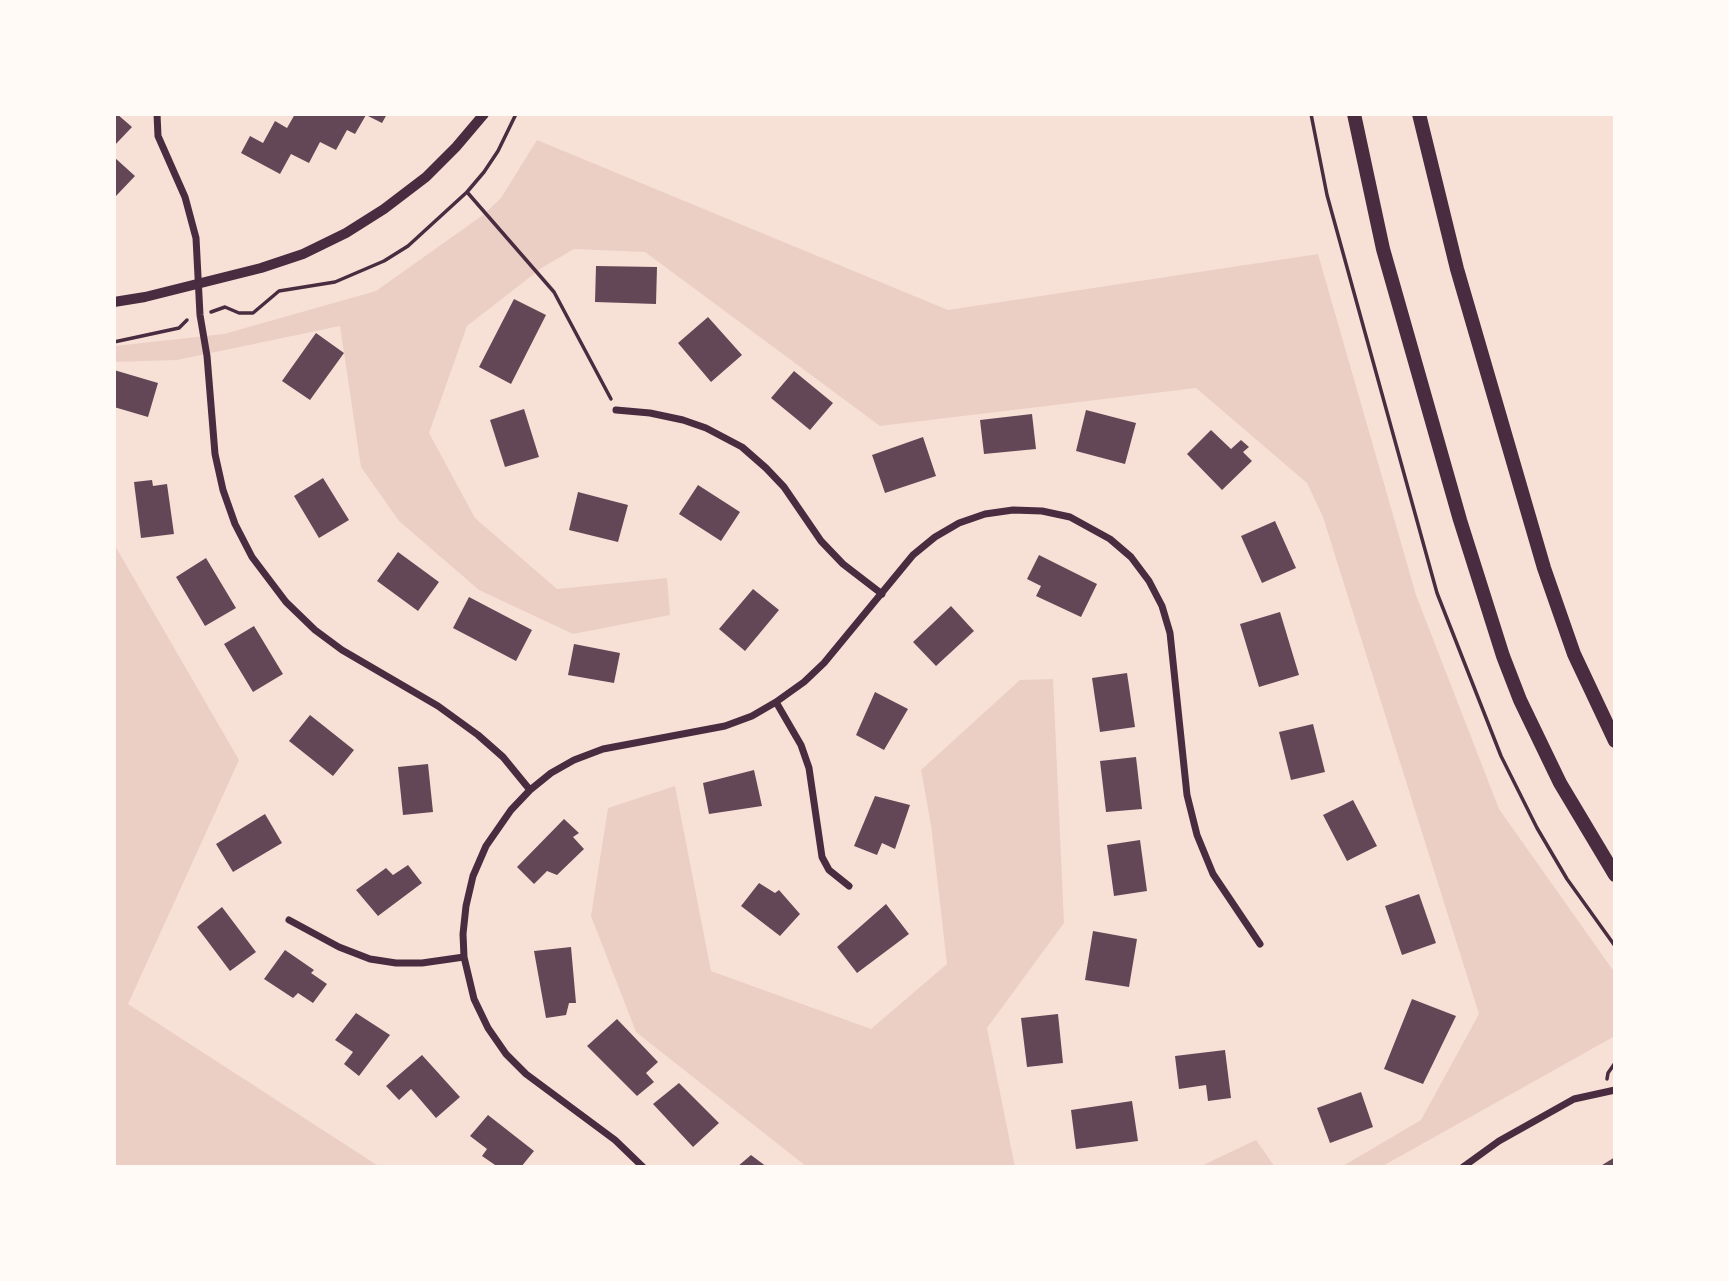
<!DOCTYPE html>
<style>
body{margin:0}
#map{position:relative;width:1729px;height:1281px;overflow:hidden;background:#f7e1d7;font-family:Helvetica,sans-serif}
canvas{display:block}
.frame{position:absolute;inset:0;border:116px solid #fffaf5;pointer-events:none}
</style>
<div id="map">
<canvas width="1729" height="1281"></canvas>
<div class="frame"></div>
</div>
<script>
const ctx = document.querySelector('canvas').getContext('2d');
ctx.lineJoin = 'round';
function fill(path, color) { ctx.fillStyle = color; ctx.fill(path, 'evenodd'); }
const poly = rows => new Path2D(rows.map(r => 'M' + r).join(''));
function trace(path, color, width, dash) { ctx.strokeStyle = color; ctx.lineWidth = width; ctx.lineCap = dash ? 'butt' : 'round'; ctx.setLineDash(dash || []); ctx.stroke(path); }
fill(poly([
 [537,140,948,310,1318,254,1416,595,1499,809,1615,973,1615,1036,1381,1167,1341,1167,1421,1120,1479,1014,1323,517,1307,483,1196,388,880,426,645,252,574,249,543,267,467,326,429,433,475,518,557,589,667,578,670,615,573,634,479,590,399,521,361,467,340,326,177,360,114,362,114,346,224,334,376,291,483,215,501,198],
 [114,544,239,760,128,1004,380,1167,114,1167],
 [1053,679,1064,923,987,1028,1015,1167,807,1167,636,1032,591,916,608,808,675,786,711,971,871,1029,947,964,931,825,921,770,1020,680],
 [1256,1140,1275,1167,1199,1167]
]), '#ebcfc5');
fill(poly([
 [114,114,117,114,132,127,114,146],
 [295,114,312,115,387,114,382,123,366,115,355,134,347,130,336,150,320,142,309,163,291,154,280,174,241,153,250,136,263,143,275,121,287,128],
 [114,157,135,176,116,196,114,194],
 [596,266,657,267,656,304,595,302],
 [514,299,546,315,511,384,479,367],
 [708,317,742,355,711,382,678,343],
 [316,333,344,353,310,400,282,381],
 [114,370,158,383,148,417,114,407],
 [794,371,833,403,810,430,771,398],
 [524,409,539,457,505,467,490,420],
 [1086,410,1136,423,1125,464,1076,451],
 [1032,414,1036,449,984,454,980,420],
 [1211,430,1231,449,1241,440,1249,447,1243,452,1252,461,1222,490,1187,454],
 [923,437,936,476,885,493,872,455],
 [323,478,349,520,319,538,294,496],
 [152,480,153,486,167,484,174,534,141,538,134,482],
 [698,485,740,512,721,541,679,514],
 [578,492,628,505,618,542,569,530],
 [1275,521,1296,568,1262,583,1241,536],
 [398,552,439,582,418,611,377,581],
 [1039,555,1097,584,1081,617,1036,596,1041,586,1027,579],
 [206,558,236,608,205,626,176,577],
 [753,589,779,610,745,651,719,629],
 [469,597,532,630,516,661,453,628],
 [951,606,974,631,936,666,913,642],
 [1280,612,1299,675,1259,687,1240,624],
 [254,626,283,674,253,692,224,644],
 [574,644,620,653,614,683,568,675],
 [1127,673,1135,727,1100,732,1092,678],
 [875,692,908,709,884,750,856,735],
 [310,715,354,750,333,776,289,741],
 [1313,724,1325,772,1291,780,1279,732],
 [1136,757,1142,809,1106,812,1100,761],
 [428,764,433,812,403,815,398,767],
 [754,770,762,806,709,814,703,783],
 [875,796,910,805,895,849,882,843,877,855,854,846],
 [1353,800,1377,846,1347,861,1323,815],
 [265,814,282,843,233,872,216,844],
 [564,819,579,833,573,837,584,849,557,875,547,871,534,884,517,867],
 [1140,840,1147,891,1114,896,1107,845],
 [408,865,422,883,378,916,356,890,386,868,393,875],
 [759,883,775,893,779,890,800,914,780,936,741,906],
 [1419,894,1436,943,1402,955,1385,906],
 [886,904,909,934,857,973,837,947],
 [222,907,256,952,230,971,197,927],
 [1093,931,1137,939,1129,987,1085,980],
 [571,947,576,1003,569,1003,566,1015,546,1018,534,951],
 [285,950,314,970,311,973,327,984,313,1003,298,993,293,998,264,979],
 [1412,999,1456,1016,1423,1084,1384,1069],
 [356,1013,390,1035,359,1076,344,1064,353,1052,335,1040],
 [1058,1014,1063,1063,1027,1067,1021,1018],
 [617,1019,658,1062,646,1073,654,1082,637,1096,587,1046],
 [1225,1050,1231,1098,1208,1101,1206,1085,1179,1089,1175,1056],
 [422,1055,460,1097,436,1118,411,1089,399,1100,386,1086],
 [679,1083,719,1123,693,1147,653,1104],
 [1361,1092,1373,1127,1330,1143,1317,1108],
 [1132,1101,1138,1141,1076,1149,1071,1110],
 [488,1115,534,1151,521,1167,498,1167,482,1156,487,1149,470,1136],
 [751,1155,767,1167,737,1167],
 [1615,1157,1615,1167,1599,1167]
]), '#644757');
trace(poly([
 [1311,114,1327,195,1437,593,1501,756,1537,828,1567,879,1615,946],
 [467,192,554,292,611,399],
 [211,312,225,307,239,313,253,313,279,291,335,282,384,261,408,246,467,192,484,172,498,151,516,114],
 [114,342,179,328,187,320],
 [1607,1079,1608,1073,1615,1063]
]), '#4a2c40', 3.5);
trace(poly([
 [157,114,158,136,185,197,196,238,200,315,207,356,215,454,223,490,235,524,252,557,286,602,315,630,342,650,438,706,478,735,503,757,530,790],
 [616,410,650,413,683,420,706,428,742,447,766,468,784,487,821,541,843,564,882,594],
 [776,702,801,745,809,768,822,857,829,870,849,886],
 [289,920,339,947,370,959,396,963,422,963,464,957],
 [643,1167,615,1140,526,1074,506,1054,488,1028,474,999,464,957,463,934,466,906,473,876,486,846,511,810,530,790,551,773,574,760,603,749,725,726,752,716,776,702,804,682,824,663,913,555,935,537,959,523,985,514,1013,510,1042,511,1070,517,1110,539,1131,557,1149,581,1162,606,1170,633,1187,795,1197,835,1213,874,1260,944],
 [1463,1167,1499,1141,1574,1099,1615,1090]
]), '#4a2c40', 7);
trace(poly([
 [114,302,145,297,261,268,303,254,346,233,384,209,426,177,456,147,484,114]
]), '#4a2c40', 10);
trace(poly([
 [1354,114,1383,249,1460,520,1503,656,1520,700,1560,783,1615,875],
 [1419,114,1457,269,1544,568,1574,654,1615,741]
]), '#4a2c40', 14);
</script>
